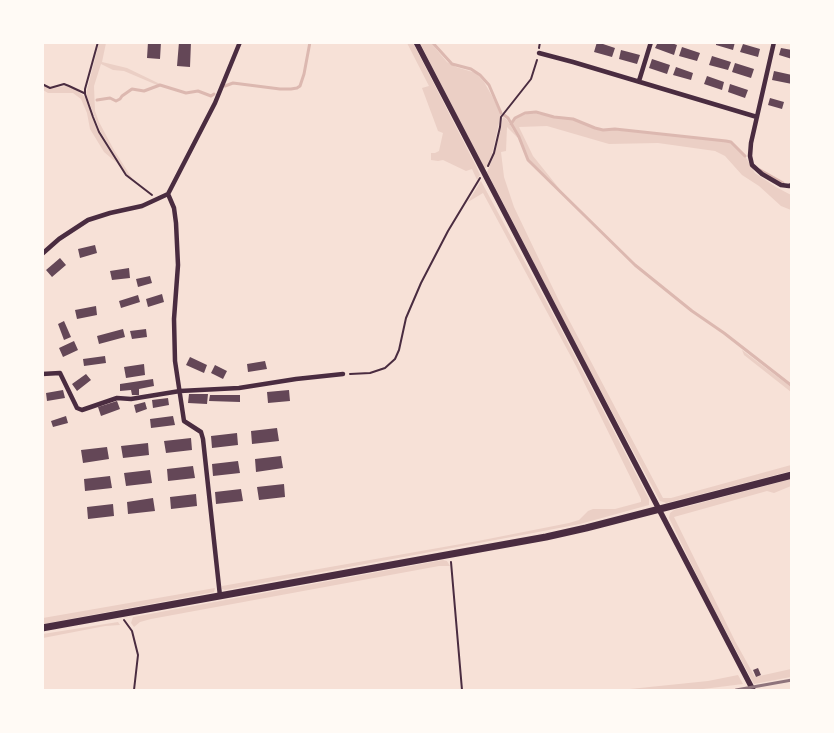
<!DOCTYPE html>
<style>
body{margin:0}
#map{position:relative;width:834px;height:733px;overflow:hidden;background:#f7e1d7;font-family:"PT Sans",sans-serif}
canvas{display:block}
.frame{position:absolute;inset:0;border:44px solid #fffaf5;pointer-events:none}
</style>
<div id="map">
<canvas width="834" height="733"></canvas>
<div class="frame"></div>
</div>
<script>
const ctx = document.querySelector('canvas').getContext('2d');
ctx.lineJoin = 'round';
function fill(path, color) { ctx.fillStyle = color; ctx.fill(path, 'evenodd'); }
const poly = rows => new Path2D(rows.map(r => 'M' + r).join(''));
function trace(path, color, width, dash) { ctx.strokeStyle = color; ctx.lineWidth = width; ctx.lineCap = dash ? 'butt' : 'round'; ctx.setLineDash(dash || []); ctx.stroke(path); }
fill(poly([
 [99,43,106,43,102,62,127,68,160,84,157,85,124,71,113,70,101,64,94,86,95,111,99,122,114,150,135,183,127,175,100,131,86,94],
 [407,43,413,43,476,166,480,175,477,180,472,169,466,171,443,160,438,161,431,160,431,153,435,153,439,151,443,133,438,131,422,88,429,86],
 [420,43,431,43,447,62,456,67,476,73,484,82,492,96,501,114,492,154,486,168,484,168],
 [42,85,49,89,66,86,75,89,85,97,99,133,117,163,104,152,90,129,87,113,81,99,73,93,48,93,43,90],
 [530,113,573,119,595,129,603,130,615,130,726,141,731,143,745,156,755,173,776,187,791,195,791,210,781,206,759,186,742,175,725,156,715,151,658,143,609,144,547,126,519,127,533,156,562,192,528,159,512,125,515,118],
 [503,117,507,120,518,138,507,127,506,151,501,152,504,177,514,207,560,303,663,498,671,498,791,465,791,471,666,503,660,501,592,375,487,172,495,153],
 [481,181,556,320,649,499,649,505,580,524,533,533,225,590,222,589,222,586,478,541,569,523,579,520,588,511,593,509,615,509,641,502,641,499,576,366,483,193,468,202],
 [742,350,791,387,791,392,744,355],
 [791,479,791,486,774,493,767,491,674,517,735,641,755,677,791,669,791,677,754,684,705,592,669,518,670,513,674,510],
 [443,560,447,561,450,566,439,566,151,619,140,622,134,627,131,623,133,617],
 [215,588,214,592,43,624,43,618],
 [118,622,120,625,105,626,43,638,43,634],
 [738,675,743,684,695,690,464,690,630,689,708,681]
]), '#ebcfc5');
trace(poly([
 [432,42,452,64,471,69,480,75,489,85,501,113],
 [225,86,233,83,280,89,291,89,297,88,300,86,304,74,310,42],
 [97,100,110,98,116,101,120,99,122,96,132,89,144,91,160,85,186,93,198,91,211,96,214,94],
 [504,115,508,118,519,137,528,160,635,265,692,311,724,333,792,386],
 [511,124,515,118,525,113,536,112,554,117,573,119,595,128,603,130,615,129,726,141,731,142,745,156],
 [760,170,783,183]
]), '#dcb8b0', 3);
fill(poly([
 [148,42,161,42,160,59,147,58],
 [179,42,191,42,190,67,177,66],
 [597,42,615,48,612,57,594,52],
 [658,42,669,42,677,45,674,55,655,48],
 [716,42,735,42,733,50,716,45],
 [743,44,760,49,758,57,740,52],
 [682,47,700,53,697,61,679,56],
 [781,48,792,50,792,59,779,55],
 [621,50,640,55,637,64,619,59],
 [712,56,731,62,728,70,709,65],
 [652,59,670,65,667,74,649,68],
 [735,63,754,69,751,78,732,72],
 [676,67,693,73,691,80,673,75],
 [774,71,792,75,792,84,772,80],
 [707,76,724,82,722,90,704,84],
 [730,84,748,90,745,98,728,92],
 [770,98,784,102,782,109,768,105],
 [95,245,97,253,80,258,78,249],
 [60,258,66,265,52,277,46,270],
 [129,268,130,278,112,280,110,271],
 [150,276,152,283,138,287,136,279],
 [162,294,164,302,148,307,146,299],
 [138,295,140,302,121,308,119,301],
 [96,306,97,315,77,319,75,310],
 [64,321,71,337,64,340,58,324],
 [123,329,125,337,99,344,97,336],
 [146,329,147,337,132,339,130,331],
 [74,341,78,350,63,357,59,348],
 [105,356,106,363,84,366,83,359],
 [190,357,207,365,204,373,186,365],
 [265,361,267,369,248,372,247,364],
 [144,364,145,375,126,378,124,367],
 [215,365,227,371,223,379,211,373],
 [86,374,91,380,77,391,72,384],
 [153,379,154,386,139,389,139,395,132,395,131,390,120,391,120,384],
 [63,390,65,398,47,401,46,393],
 [289,390,290,401,268,403,267,392],
 [189,394,208,394,207,404,188,403],
 [210,395,240,395,240,402,209,401],
 [168,398,169,405,153,408,152,400],
 [117,401,120,409,101,416,98,407],
 [145,402,147,409,136,413,134,405],
 [66,416,68,423,53,427,51,421],
 [173,416,175,425,151,428,150,419],
 [277,428,279,441,252,444,251,431],
 [237,433,238,445,212,448,211,436],
 [191,438,192,450,166,453,164,441],
 [148,443,149,455,123,458,121,446],
 [107,447,109,459,83,463,81,450],
 [281,456,283,468,256,472,255,459],
 [238,461,240,473,213,476,212,464],
 [193,466,195,478,168,481,167,469],
 [150,470,152,483,126,486,124,473],
 [110,476,112,488,85,491,84,479],
 [284,484,285,497,259,500,257,487],
 [241,489,243,501,216,504,215,492],
 [196,494,197,506,171,509,170,497],
 [153,498,155,511,128,514,127,502],
 [113,504,114,516,88,519,87,507],
 [758,668,761,675,756,677,753,670]
]), '#644757');
trace(poly([
 [98,42,85,89,85,94,93,117,99,132,126,175,152,195],
 [539,48,540,42],
 [42,84,50,88,64,84,69,86,84,93],
 [488,166,494,153,500,127,501,117,531,79,537,60],
 [350,374,370,373,385,368,395,359,399,350,406,318,421,283,448,231,480,178],
 [451,562,462,690],
 [124,620,132,631,138,655,134,690]
]), '#4a2c40', 2);
trace(poly([
 [774,42,751,143,750,156,752,165,762,174,781,185,789,186,792,185],
 [539,53,573,62,757,117],
 [639,81,651,42],
 [168,194,174,208,176,223,178,265,174,319,175,361,184,421,201,432,203,439,220,596],
 [42,254,59,239,88,220,110,213,142,206,168,194,215,103,240,42],
 [42,374,60,373,77,408,82,410,117,398,131,399,180,391,239,388,296,379,343,374]
]), '#4a2c40', 4.5);
trace(poly([
 [416,42,753,690]
]), '#4a2c40', 5.5);
trace(poly([
 [42,628,546,537,586,528,792,475]
]), '#4a2c40', 7);
trace(poly([
 [736,690,792,680]
]), '#8f747c', 3);
</script>
